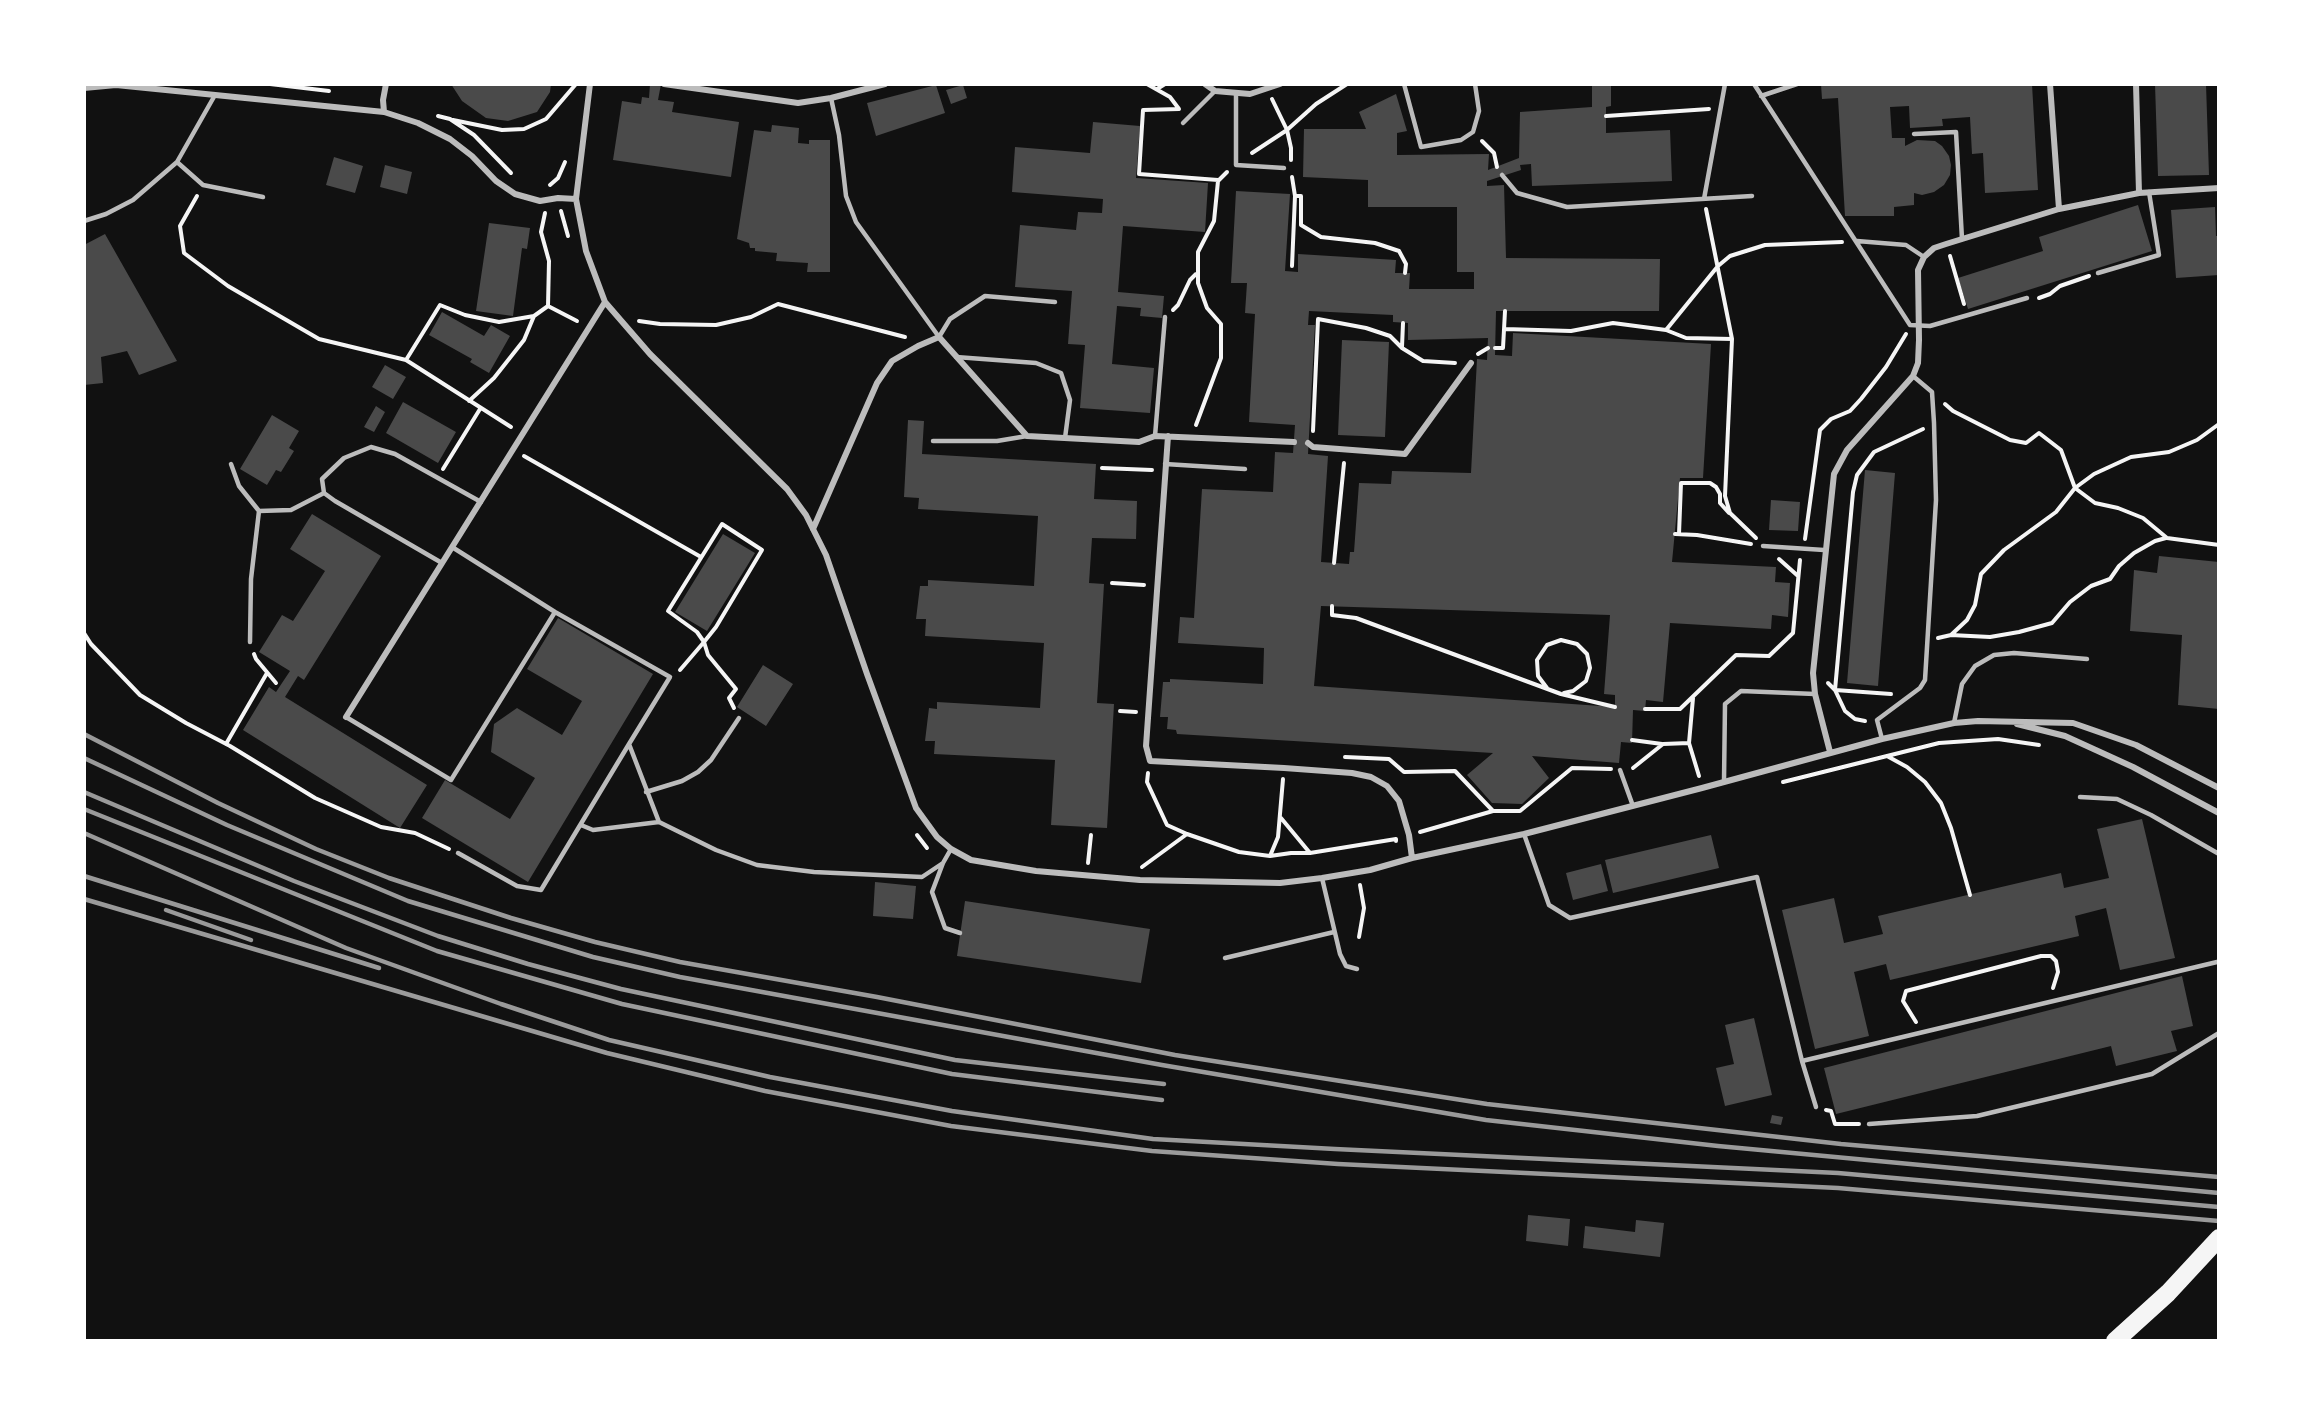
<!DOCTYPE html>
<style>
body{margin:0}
#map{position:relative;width:2303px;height:1425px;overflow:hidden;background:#111;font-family:Raleway,sans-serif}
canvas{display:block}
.frame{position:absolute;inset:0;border:86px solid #fff;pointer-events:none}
</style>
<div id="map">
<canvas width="2303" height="1425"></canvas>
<div class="frame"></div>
</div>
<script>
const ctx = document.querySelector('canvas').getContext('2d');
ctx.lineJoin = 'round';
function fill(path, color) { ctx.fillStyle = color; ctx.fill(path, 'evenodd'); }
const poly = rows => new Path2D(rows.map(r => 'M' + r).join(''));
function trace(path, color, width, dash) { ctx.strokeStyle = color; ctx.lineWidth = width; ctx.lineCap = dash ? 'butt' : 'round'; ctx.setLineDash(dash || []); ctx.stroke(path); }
fill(poly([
 [451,84,551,84,550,92,537,112,508,121,486,118,462,101],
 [650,84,661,84,658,100,674,102,672,112,739,122,731,177,613,160,622,101,641,104,642,97,649,98],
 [1592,84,1611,84,1611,106,1606,107,1606,133,1670,130,1672,181,1532,186,1531,164,1520,165,1521,170,1487,181,1487,186,1504,185,1506,258,1660,259,1659,311,1496,311,1495,355,1512,356,1513,333,1711,344,1703,478,1680,478,1672,562,1776,567,1775,582,1790,583,1788,617,1772,615,1771,629,1670,623,1663,702,1646,700,1645,711,1633,710,1632,743,1621,742,1619,763,1532,756,1549,778,1522,804,1492,803,1467,775,1493,753,1177,734,1176,730,1167,729,1168,717,1160,717,1163,682,1170,682,1170,679,1263,684,1264,648,1178,643,1180,617,1194,618,1202,489,1273,492,1275,452,1293,453,1295,425,1249,422,1255,314,1245,313,1247,283,1231,283,1236,191,1290,194,1285,271,1298,272,1298,254,1396,260,1395,273,1410,273,1409,289,1474,289,1474,272,1457,272,1457,207,1368,207,1368,180,1303,177,1304,129,1366,129,1359,112,1396,94,1407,131,1397,133,1397,155,1489,154,1488,170,1519,158,1520,112,1592,107],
 [1309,311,1393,315,1393,322,1408,323,1408,340,1488,338,1487,360,1477,359,1471,473,1392,471,1391,484,1359,483,1354,552,1350,552,1349,564,1321,562,1328,456,1308,454,1315,325,1308,325],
 [1321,606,1610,615,1604,694,1615,695,1615,707,1314,686],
 [1821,84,2032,84,2038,190,1985,193,1983,153,1972,154,1970,117,1942,119,1943,126,1910,128,1909,106,1890,107,1892,138,1905,138,1905,146,1917,140,1935,141,1942,146,1949,156,1951,165,1950,175,1944,185,1934,192,1922,195,1914,193,1914,205,1894,207,1894,216,1845,216,1838,98,1822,99],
 [2155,84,2206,84,2209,175,2158,176],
 [936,85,945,113,876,136,867,103],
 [963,85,967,98,951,104,946,90],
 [1093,122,1140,126,1136,178,1208,183,1205,232,1123,226,1118,292,1164,296,1162,318,1140,316,1141,308,1117,306,1112,364,1154,368,1150,413,1080,408,1085,345,1068,344,1072,291,1015,287,1020,225,1076,230,1078,212,1102,213,1103,199,1012,192,1015,147,1090,153],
 [772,125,799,128,798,143,809,144,809,140,830,140,830,272,807,272,808,263,776,261,777,253,755,251,755,248,750,248,749,243,737,239,754,130,771,132],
 [334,157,363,166,355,193,326,185],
 [385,165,412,172,407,194,380,187],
 [2138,205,2152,251,1968,309,1958,278,2043,251,2039,237],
 [2215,207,2216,236,2219,236,2219,275,2176,278,2171,210],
 [489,223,530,228,527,249,522,248,513,316,476,311],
 [105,234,177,361,139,375,127,351,101,357,103,383,84,385,84,245],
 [442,312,484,336,491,325,510,336,489,373,470,362,472,359,429,335],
 [1342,340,1389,342,1385,437,1338,435],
 [385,365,406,377,393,399,372,387],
 [403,402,456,432,438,463,386,433],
 [376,406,385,412,374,432,364,427],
 [272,415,299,431,289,448,294,451,281,472,276,470,267,485,240,469],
 [908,420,924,421,922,454,1096,464,1094,499,1137,501,1136,539,1092,538,1089,583,1104,584,1097,703,1114,704,1107,828,1051,825,1055,760,934,754,935,741,925,741,929,708,937,709,937,702,1040,708,1044,643,925,636,926,619,916,619,920,586,928,586,928,580,1034,586,1038,516,918,509,919,498,904,497],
 [1865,470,1895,473,1878,686,1847,683],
 [1771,500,1800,502,1798,531,1769,530],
 [312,514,381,556,304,680,298,676,285,697,427,785,400,828,243,730,269,687,276,692,290,671,259,652,282,615,293,621,325,571,290,549],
 [723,534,755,553,707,631,675,612],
 [2159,556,2219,562,2219,709,2178,705,2182,635,2130,631,2134,570,2157,573],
 [558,618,653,674,528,882,422,818,445,780,510,819,535,778,491,752,494,724,517,708,562,735,582,701,527,669],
 [763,665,793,684,766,726,737,707],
 [2142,819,2175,958,2120,970,2106,908,2075,916,2079,936,1890,980,1886,964,1854,972,1869,1036,1815,1049,1782,910,1834,898,1844,943,1883,934,1878,916,2061,873,2064,888,2109,878,2097,829],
 [1711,835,1719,868,1613,893,1605,860],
 [1601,864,1608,891,1573,900,1566,873],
 [875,882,916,886,913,919,873,916],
 [965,901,1150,929,1141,983,957,956],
 [2182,976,2193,1026,2171,1031,2177,1051,2116,1066,2111,1046,1836,1114,1824,1068],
 [1754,1018,1772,1095,1725,1106,1716,1068,1734,1064,1725,1025],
 [1772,1115,1783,1117,1781,1125,1770,1123],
 [1528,1215,1570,1219,1568,1246,1526,1241],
 [1636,1220,1664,1223,1660,1257,1583,1248,1585,1226,1635,1232]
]), '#4a4a4a');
trace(poly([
 [270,84,329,91],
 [1147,84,1170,97,1179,109],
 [1157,89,1165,84],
 [1272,99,1287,130,1291,148,1291,160],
 [1179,109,1143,110,1139,174,1218,180],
 [438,116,450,119,474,135,511,173],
 [1606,116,1709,109],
 [453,120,502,130,524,129,546,119,576,84],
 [1482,141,1494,153,1497,167],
 [1252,153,1287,130,1316,104,1347,84],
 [1292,177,1295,196,1292,266],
 [550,185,558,178,565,162],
 [197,196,180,226,184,253,228,286,319,339,406,360,511,427],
 [1295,196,1301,196,1301,225,1321,237,1375,243,1399,251,1406,264,1405,273],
 [1706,209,1732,339,1725,496,1730,513,1756,538],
 [561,211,568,236],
 [545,213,541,232,549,261,548,306],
 [1950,256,1964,304],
 [2039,298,2050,294,2060,286,2089,276],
 [1173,310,1178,305,1190,280,1196,274],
 [639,321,660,324,716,325,751,317,778,304,905,337],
 [1505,329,1571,331,1613,323,1666,330,1718,266,1730,256,1765,245,1842,242],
 [1666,330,1686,338,1732,339],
 [1402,347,1403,323],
 [1495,348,1503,348,1505,311],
 [1478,354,1488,348],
 [406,360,440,305,465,315,499,322,534,316,548,306,577,321],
 [469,401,494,378,524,340,534,316],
 [1945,404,1953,411,2010,440,2026,443,2039,433,2061,450,2075,488,2095,503,2118,508,2143,518,2167,538,2219,545],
 [1196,425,1221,358,1221,324,1207,308,1198,283,1198,252,1214,221,1218,181,1227,172],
 [1313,431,1318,319,1366,328,1390,336,1402,348,1423,361,1455,363],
 [524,456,701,557],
 [1102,468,1152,470],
 [443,469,480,409],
 [1675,534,1697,535,1751,544],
 [1679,534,1681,483,1710,483,1716,487,1720,494,1720,503,1729,513],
 [1805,539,1820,430,1831,419,1850,411,1861,399,1886,367,1906,334],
 [1779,559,1798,576],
 [1334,563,1344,463],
 [1112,583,1144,585],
 [1332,606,1332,615,1356,618,1561,694,1615,707],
 [84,633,91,644,140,695,186,723,230,746,315,798,381,827,415,833,449,849],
 [1951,635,1990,637,2019,632,2052,623,2070,602,2091,586,2110,579,2119,566,2134,553,2155,541,2166,538],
 [1938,638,1951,635,1967,620,1975,605,1981,574,2004,550,2056,512,2075,488,2094,474,2131,457,2169,452,2197,440,2219,424],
 [254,654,256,659,276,683],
 [680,670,704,642,716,627,762,550,722,524,668,611,697,632,704,642,708,655,736,689,729,698,734,708],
 [1828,683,1835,690,1845,711,1855,719,1865,721],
 [1547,688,1538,676,1537,660,1547,645,1561,640,1577,644,1587,654,1590,668,1586,681,1573,691,1564,693],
 [1891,694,1835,690,1853,492,1857,475,1874,452,1923,429],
 [1693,698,1689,743,1699,776],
 [1645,709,1680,709,1736,655,1769,656,1793,633,1800,560],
 [1120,711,1136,712],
 [1632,740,1662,744],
 [226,744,267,673],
 [1887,756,1939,743,1998,739,2039,745],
 [1345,757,1389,759,1404,772,1455,771,1493,811],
 [1633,768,1663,744,1689,743],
 [1783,782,1887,756,1907,767,1925,782,1941,803,1951,828,1970,895],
 [1281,818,1310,853],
 [1420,832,1493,811,1520,811,1572,768,1611,769],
 [1187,834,1239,852,1270,856,1291,853,1310,853,1396,839,1396,841],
 [917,835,927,848],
 [1270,856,1278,837,1283,779],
 [1088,863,1091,835],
 [1142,867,1187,834,1167,825,1147,782,1148,773],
 [1359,937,1364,908,1360,885],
 [1916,1022,1903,1001,1906,991,2041,956,2051,956,2056,961,2058,972,2053,988],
 [1826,1110,1831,1111,1835,1124,1859,1124]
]), '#f5f5f5', 4);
trace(poly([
 [1404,84,1421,147,1461,140,1473,132,1479,111,1475,84],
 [1754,84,1910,325,1930,326,2027,298],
 [1236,94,1236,165,1284,168],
 [1761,96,1797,84],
 [831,98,839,135,846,196,856,222,939,337,950,319,985,296,1055,302],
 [1183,123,1215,91],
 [1914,134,1956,132,1962,239],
 [177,162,203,185,263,197],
 [1502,175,1517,193,1567,207,1752,196],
 [1704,199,1725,84],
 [84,221,106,214,133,200,177,162,215,95],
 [1857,241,1906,245,1924,257],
 [2098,273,2159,255,2149,192],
 [956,357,1036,363,1061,373,1070,400,1065,438],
 [1155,436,1165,317],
 [933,441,997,441,1027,436],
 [231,464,239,486,259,511,291,510,324,493],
 [1165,464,1245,469],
 [1763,546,1824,550],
 [452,547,555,612,670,677,629,744],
 [442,563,335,501,324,493,322,479,344,458,371,447,395,454,481,502],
 [250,642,251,579,259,511],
 [346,717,451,780,555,612],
 [1954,723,1962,684,1975,666,1994,655,2014,653,2087,659],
 [1882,739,1877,720,1920,688,1925,680,1936,500,1934,423,1932,392,1913,376],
 [1620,770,1633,806],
 [1724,781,1725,704,1741,691,1815,694],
 [646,792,682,781,698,772,711,760,739,718],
 [2080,797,2117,799,2151,815,2219,854],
 [659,822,716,850,757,865,814,872,922,877,943,863],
 [1524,834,1549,905,1570,918,1757,877,1802,1061,2217,962],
 [951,849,943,863,932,892,945,928,960,933],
 [458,853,517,886,541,890,629,744,659,822,593,830,581,825],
 [1322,878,1340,954,1346,966,1357,969],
 [1225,958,1334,932],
 [1802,1061,1816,1107],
 [1869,1124,1977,1116,2152,1074,2219,1033]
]), '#bcbcbc', 4.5);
trace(poly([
 [590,84,576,199,586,251,605,302,650,354,787,489,806,515,826,555,867,674,916,808,937,837,951,849,971,860,1036,871,1140,880,1280,883,1322,878,1370,870,1412,858,1524,834,1702,788,1882,739,1954,723,1978,721,2073,723,2136,745,2219,788],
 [664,84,798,103,831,98,885,84],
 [1205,84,1215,91,1250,94,1280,84],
 [2050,84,2059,209],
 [2136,84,2139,193],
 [84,88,116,85,384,112,418,123,450,139,472,156,496,181,515,194,540,201,558,198,576,199],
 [384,112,383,100,386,84],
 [1168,436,1146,746,1150,761,1284,768,1352,773,1371,777,1387,786,1399,801,1409,835,1412,858],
 [1308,443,1313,447,1405,454,1471,363],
 [813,529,877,383,892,361,918,346,939,337,1027,436,1139,442,1155,436,1294,442],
 [346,717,605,302],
 [2017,724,2065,736,2133,767,2219,813],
 [1830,752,1815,694,1813,673,1834,474,1847,450,1913,376,1918,363,1919,340,1918,270,1924,257,1934,248,1946,244,2059,209,2139,193,2219,188]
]), '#bcbcbc', 6);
trace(poly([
 [2115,1341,2168,1293,2219,1238]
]), '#f5f5f5', 18);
trace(poly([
 [84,734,218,803,316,849,389,878,511,918,595,942,680,962,877,997,1175,1055,1487,1104,1841,1144,2219,1177],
 [84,758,227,825,408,901,593,957,680,977,1162,1065,1486,1120,1718,1146,2219,1193],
 [84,792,294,881,438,936,528,964,621,989,955,1060,1164,1084],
 [84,809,437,951,622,1004,952,1074,1162,1100],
 [84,833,346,948,501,1004,609,1040,770,1077,952,1111,1153,1139,1335,1149,1838,1173,2219,1207],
 [84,876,379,968],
 [84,899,607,1053,765,1091,951,1126,1152,1151,1338,1164,1838,1188,2219,1221],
 [166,910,251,940]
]), '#9a9a9a', 4.5);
</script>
